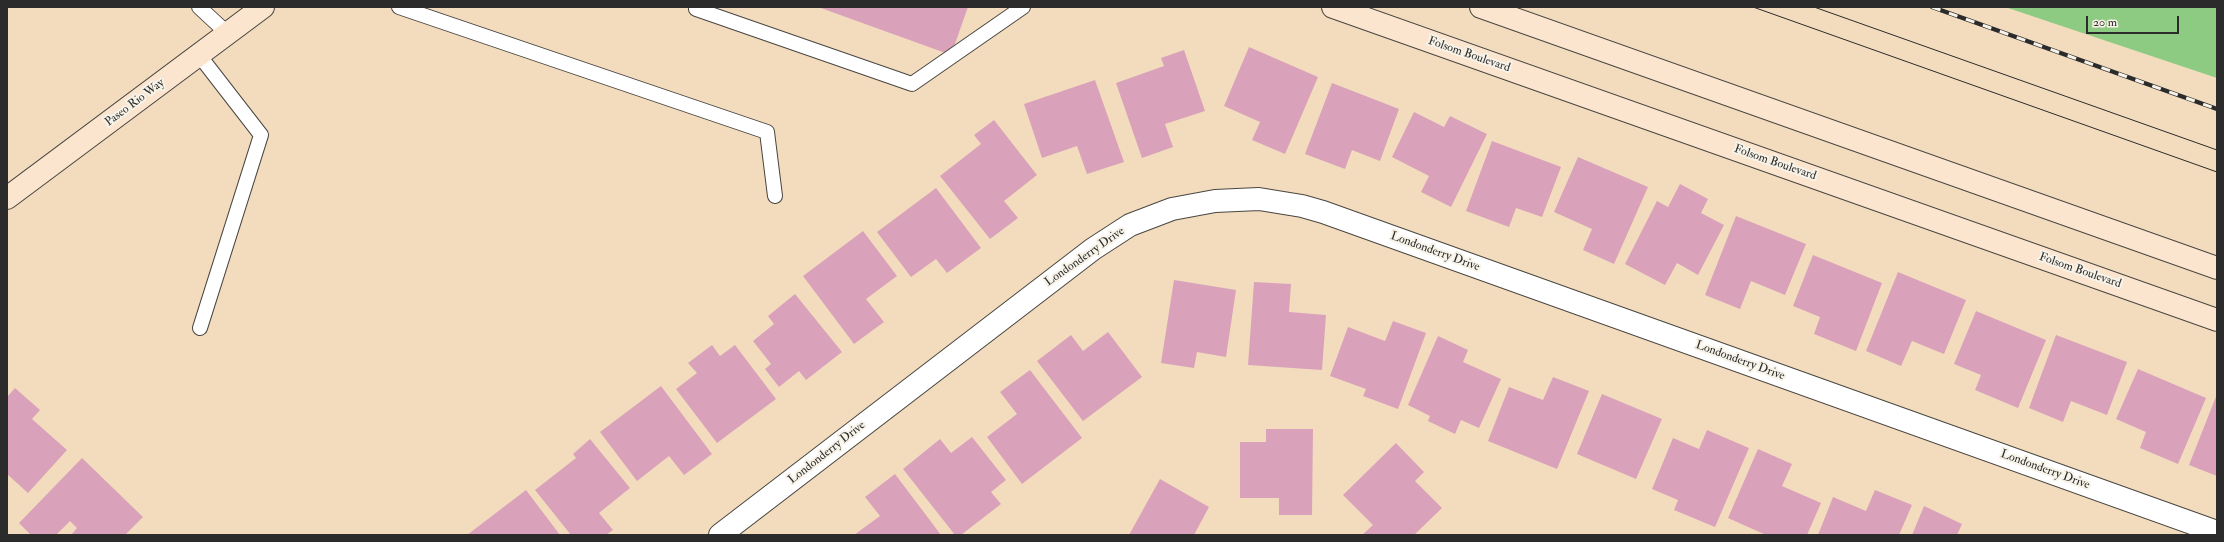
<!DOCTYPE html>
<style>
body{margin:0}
#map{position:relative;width:2224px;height:542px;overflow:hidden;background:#f3dcbe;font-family:"IM FELL Double Pica",serif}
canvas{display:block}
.frame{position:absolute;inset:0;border:8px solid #2b2b2b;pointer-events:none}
.scale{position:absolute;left:2086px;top:16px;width:93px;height:18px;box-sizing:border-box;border:2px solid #2b2b2b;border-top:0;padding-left:5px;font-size:12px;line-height:14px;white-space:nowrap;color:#2b2b2b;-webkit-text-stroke:3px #f7f3e8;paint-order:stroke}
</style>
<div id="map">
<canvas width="2224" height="542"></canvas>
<div class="frame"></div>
<div class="scale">20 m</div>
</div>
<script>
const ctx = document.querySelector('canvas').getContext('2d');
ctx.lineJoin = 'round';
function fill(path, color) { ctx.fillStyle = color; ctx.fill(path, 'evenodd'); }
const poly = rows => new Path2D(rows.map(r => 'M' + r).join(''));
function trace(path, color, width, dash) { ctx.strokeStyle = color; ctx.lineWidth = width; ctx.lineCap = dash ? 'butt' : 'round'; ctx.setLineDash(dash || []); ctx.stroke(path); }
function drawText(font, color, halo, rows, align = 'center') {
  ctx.font = font + ' "IM FELL Double Pica",serif'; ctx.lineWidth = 4; ctx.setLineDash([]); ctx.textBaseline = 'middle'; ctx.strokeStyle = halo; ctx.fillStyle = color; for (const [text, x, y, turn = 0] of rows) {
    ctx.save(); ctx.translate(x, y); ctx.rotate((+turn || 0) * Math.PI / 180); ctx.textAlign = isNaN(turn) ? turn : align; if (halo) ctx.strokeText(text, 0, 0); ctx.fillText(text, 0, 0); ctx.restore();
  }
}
fill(poly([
 [2005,7,2217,7,2217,78]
]), '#8dcb82');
fill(poly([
 [818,7,968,7,951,55],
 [1249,47,1318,77,1285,154,1252,140,1260,122,1224,106],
 [1184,50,1205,111,1165,124,1173,147,1142,158,1116,83,1164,66,1161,58],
 [1095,80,1124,162,1087,174,1077,146,1042,158,1024,104],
 [1332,83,1399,109,1380,161,1352,150,1345,169,1305,154],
 [1414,112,1444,127,1450,116,1487,134,1451,207,1421,192,1429,176,1392,157],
 [994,120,1037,175,1004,201,1018,218,990,239,940,176,981,144,974,135],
 [1492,141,1561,167,1542,217,1516,208,1509,227,1466,211],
 [1578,157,1648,187,1614,264,1583,250,1592,229,1554,212],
 [1680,184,1708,199,1701,213,1724,225,1698,275,1677,263,1665,285,1625,264,1657,201,1668,207],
 [936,188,981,248,947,273,936,259,911,277,877,232],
 [1736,216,1806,244,1785,295,1751,281,1740,309,1705,295],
 [863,231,897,276,866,299,884,322,854,344,803,276],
 [1813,255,1882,283,1856,351,1814,334,1820,317,1793,306],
 [1898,272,1966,300,1944,354,1912,341,1901,366,1866,351],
 [1174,280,1236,290,1226,357,1197,352,1194,368,1161,363],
 [1254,282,1291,284,1289,312,1326,315,1322,370,1248,365],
 [795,294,842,352,806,380,799,371,779,387,765,369,771,364,753,341,774,324,768,316],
 [1976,311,2046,340,2018,408,1975,390,1981,375,1954,364],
 [1393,321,1426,333,1398,409,1363,396,1366,389,1330,376,1348,327,1385,341],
 [1108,332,1142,377,1083,421,1037,361,1071,335,1083,351],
 [2056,335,2127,362,2107,415,2071,401,2063,422,2029,408],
 [1438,336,1468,350,1463,362,1501,379,1479,428,1461,420,1455,434,1428,421,1430,416,1408,405],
 [712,345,720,356,735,345,776,399,717,443,676,389,697,373,688,363],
 [2138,369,2206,398,2178,464,2140,448,2146,432,2116,419],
 [1030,370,1082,438,1022,484,987,437,1017,414,1000,392],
 [1553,377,1589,391,1557,469,1488,441,1509,387,1543,400],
 [661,386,712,454,684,475,669,456,637,481,600,432],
 [15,388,40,410,32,419,67,450,28,493,7,474,7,397],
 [1602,394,1662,419,1636,479,1577,454],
 [2217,394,2217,476,2189,465],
 [1266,429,1313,429,1312,515,1279,515,1279,498,1240,498,1240,442,1266,442],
 [1707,430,1749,448,1715,527,1674,510,1678,500,1652,489,1673,438,1699,449],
 [972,437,1006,480,991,492,1001,504,961,535,955,535,903,469,940,439,951,453],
 [590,439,630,488,599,513,613,530,606,535,571,535,535,490,576,458,573,454],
 [1396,443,1424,472,1415,481,1442,508,1414,535,1362,535,1373,525,1343,495],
 [1758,449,1792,464,1782,486,1821,503,1807,535,1766,535,1728,518],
 [82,458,143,517,125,535,71,535,77,528,70,521,56,535,31,535,19,523],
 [895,474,941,535,854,535,880,516,865,497],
 [1160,479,1209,507,1194,535,1129,535],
 [526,490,560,535,467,535],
 [1875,490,1912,505,1899,535,1818,535,1833,497,1866,511],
 [1924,506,1962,524,1957,535,1912,535]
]), '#d9a2ba');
const lane = poly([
 [199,7,227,33],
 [399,7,767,132,775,196],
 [696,9,912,84,1023,7],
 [199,55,261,135,200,328]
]);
const street = poly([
 [720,535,1093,249,1130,225,1172,209,1215,201,1259,199,1302,206,1323,212,2217,532]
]);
const secondary = poly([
 [1333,7,2217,320],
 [1481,7,2217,268],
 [7,198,263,7]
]);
trace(lane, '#494641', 16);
trace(street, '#494641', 24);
trace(secondary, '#494641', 24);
trace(lane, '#fff', 14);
trace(street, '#fff', 22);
trace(secondary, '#fbe5cf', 22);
trace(poly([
 [1753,7,2217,172],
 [1814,7,2217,150]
]), '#2b2b2b', 1);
const rail = poly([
 [1932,7,2217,109]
]);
trace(rail, '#2b2b2b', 4.5);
trace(rail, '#f7f3e8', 3, [9]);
drawText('12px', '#2b2b2b', '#f7f3e8', [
 ["Folsom Boulevard",1469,55,19],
 ["Paseo Rio Way",135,103,-37],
 ["Folsom Boulevard",1775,163,19],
 ["Londonderry Drive",1435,252,20],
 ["Londonderry Drive",1085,257,-35],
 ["Folsom Boulevard",2080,271,19],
 ["Londonderry Drive",1740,361,20],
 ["Londonderry Drive",827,453,-38],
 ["Londonderry Drive",2045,470,20]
]);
</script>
